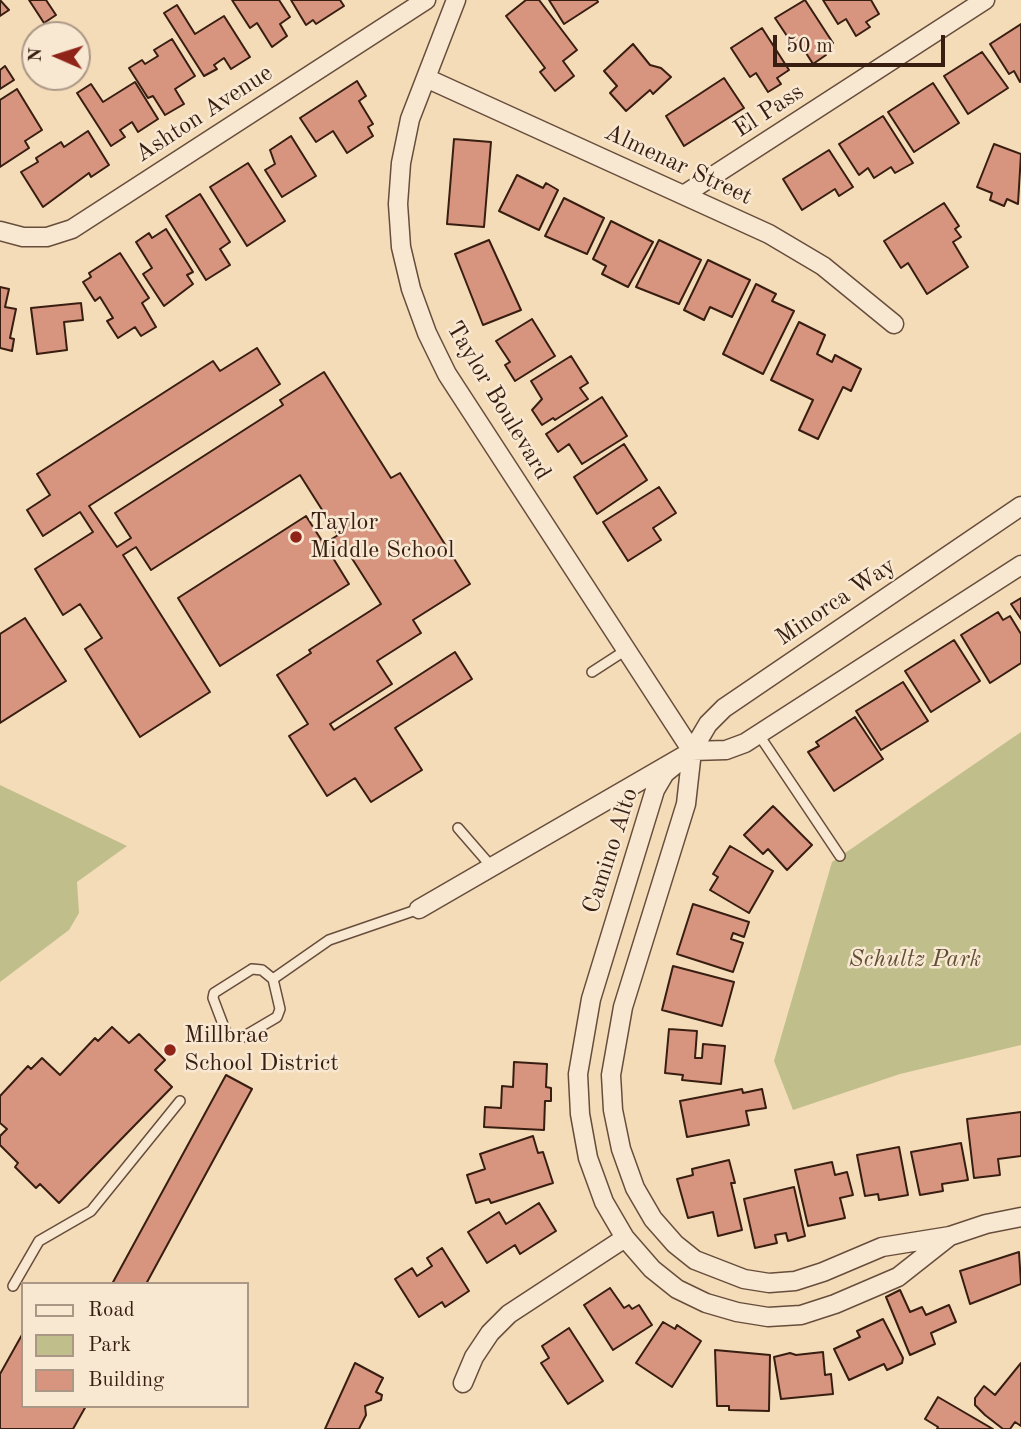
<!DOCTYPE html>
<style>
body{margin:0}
#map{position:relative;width:1021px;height:1429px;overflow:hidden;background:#f4dcb9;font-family:"Old Standard TT",serif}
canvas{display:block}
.legend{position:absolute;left:21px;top:1282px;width:228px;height:126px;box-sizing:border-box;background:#f8e8d2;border:2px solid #ab9785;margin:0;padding:9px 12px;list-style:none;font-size:21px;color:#381d11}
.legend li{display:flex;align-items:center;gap:14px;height:35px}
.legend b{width:35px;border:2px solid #ab9785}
.north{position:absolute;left:21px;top:21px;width:70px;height:70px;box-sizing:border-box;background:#f8e8d2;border:2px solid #ab9785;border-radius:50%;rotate:273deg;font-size:19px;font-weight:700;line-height:28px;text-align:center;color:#381d11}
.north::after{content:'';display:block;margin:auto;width:24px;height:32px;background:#8f2418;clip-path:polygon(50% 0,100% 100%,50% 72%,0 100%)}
.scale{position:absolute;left:773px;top:35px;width:172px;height:32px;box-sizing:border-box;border:4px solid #381d11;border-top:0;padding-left:9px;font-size:21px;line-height:24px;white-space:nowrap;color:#381d11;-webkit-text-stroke:5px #f8e8d2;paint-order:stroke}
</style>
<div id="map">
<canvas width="1021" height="1429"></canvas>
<ul class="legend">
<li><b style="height:9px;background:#f8e8d2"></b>Road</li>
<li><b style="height:19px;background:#c0bf8c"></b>Park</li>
<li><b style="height:19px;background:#d7957f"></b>Building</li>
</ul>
<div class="north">N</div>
<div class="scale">50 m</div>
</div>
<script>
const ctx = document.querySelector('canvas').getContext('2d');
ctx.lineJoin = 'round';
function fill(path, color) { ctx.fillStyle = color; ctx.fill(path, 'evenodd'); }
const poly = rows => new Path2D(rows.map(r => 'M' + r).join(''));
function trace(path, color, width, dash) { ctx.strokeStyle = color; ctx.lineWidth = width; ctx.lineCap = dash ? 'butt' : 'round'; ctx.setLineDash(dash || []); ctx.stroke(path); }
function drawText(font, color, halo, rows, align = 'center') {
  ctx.font = font + ' "Old Standard TT",serif'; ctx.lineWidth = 5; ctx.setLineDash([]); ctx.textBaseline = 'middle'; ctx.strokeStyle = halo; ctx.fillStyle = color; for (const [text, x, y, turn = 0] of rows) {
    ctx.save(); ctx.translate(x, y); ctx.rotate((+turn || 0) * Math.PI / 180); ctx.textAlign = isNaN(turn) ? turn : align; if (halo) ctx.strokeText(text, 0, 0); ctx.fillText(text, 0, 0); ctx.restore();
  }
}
fill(poly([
 [1021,732,1021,1045,900,1074,793,1110,774,1061,832,862],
 [0,785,127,846,77,882,79,913,69,930,0,982]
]), '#c0bf8c');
const building = poly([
 [0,0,9,10,0,16,0,0],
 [29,0,46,0,56,15,44,23,29,0],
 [232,0,279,0,290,17,280,24,287,36,272,47,257,23,250,28,232,0],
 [291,0,340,0,344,6,316,24,313,20,306,25,291,0],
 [526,0,539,0,577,50,563,61,574,76,555,91,540,72,545,68,506,16,526,0],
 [549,0,597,0,598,2,564,24,549,0],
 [805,0,833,43,822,49,826,55,813,64,801,45,795,48,775,18,805,0],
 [823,0,871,0,879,14,866,22,870,27,856,36,846,19,838,24,823,0],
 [177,5,195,34,224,16,250,57,231,69,224,58,214,65,217,69,204,76,164,13,177,5],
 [1021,24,1021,81,1020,82,1014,71,1009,74,990,44,1021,24],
 [762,28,789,70,777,78,781,84,768,92,756,73,750,77,731,48,762,28],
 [172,39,195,76,175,89,184,104,165,115,153,96,148,98,129,68,142,60,145,64,158,56,154,50,172,39],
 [633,44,650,65,661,68,671,77,653,94,650,90,626,111,610,93,617,86,604,71,633,44],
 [982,52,1008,88,968,114,944,76,982,52],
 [5,66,14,80,0,89,0,70,5,66],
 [724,78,744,108,684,146,666,116,724,78],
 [357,81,366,96,359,101,373,124,368,127,373,136,347,153,333,131,316,142,300,118,357,81],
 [135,82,158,119,138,132,132,122,120,130,125,137,111,146,77,93,91,84,103,102,135,82],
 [933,83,959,123,914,152,888,112,933,83],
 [17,89,42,130,25,141,29,148,0,167,0,100,17,89],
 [883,116,913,163,895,173,891,167,874,178,868,168,859,175,839,144,883,116],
 [88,131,109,165,91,177,89,173,43,207,21,172,38,162,36,158,61,142,64,147,88,131],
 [291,136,316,176,282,197,265,170,275,164,270,150,291,136],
 [454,139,491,142,484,227,447,224,454,139],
 [994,144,1021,154,1018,204,1007,199,1004,206,990,200,992,193,977,187,994,144],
 [829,150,853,187,839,196,835,189,802,210,783,179,829,150],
 [248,163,285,221,247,246,210,187,248,163],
 [517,175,543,188,546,183,558,190,539,230,499,211,517,175],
 [200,194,230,242,220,249,230,265,206,280,166,216,200,194],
 [564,198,604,218,587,254,545,236,564,198],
 [944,203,959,226,955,229,961,237,953,242,968,267,927,294,908,263,901,268,884,241,944,203],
 [611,221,653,242,628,287,602,274,606,266,593,259,611,221],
 [166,229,193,272,187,275,193,284,164,306,143,274,152,268,136,242,149,233,152,238,166,229],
 [489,240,521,310,483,325,455,254,489,240],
 [659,240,701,260,679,304,636,287,659,240],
 [120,253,149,298,142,303,156,327,141,336,135,327,118,338,107,321,113,318,100,297,95,301,83,282,91,277,89,273,120,253],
 [708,260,750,280,732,317,710,307,704,320,684,310,708,260],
 [756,284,776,294,772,301,794,311,763,374,723,354,756,284],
 [0,287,9,289,5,307,16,309,10,338,14,339,12,351,0,348,0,287],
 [81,303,83,320,64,322,67,350,37,354,31,308,81,303],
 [532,319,555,356,515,381,505,365,510,362,496,341,532,319],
 [799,322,825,335,817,354,832,362,835,355,861,369,851,391,843,387,818,439,799,430,813,400,771,380,799,322],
 [257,348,280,384,89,506,117,547,131,538,115,513,283,405,280,400,324,372,391,478,400,473,470,584,413,620,421,633,377,661,392,684,330,724,334,730,455,652,472,679,395,728,422,770,371,802,355,778,327,796,289,736,308,724,277,675,311,653,309,650,381,604,346,549,333,558,349,584,220,666,178,598,306,516,324,544,338,535,300,475,151,570,136,547,123,555,210,692,140,737,85,649,102,638,80,604,63,615,35,569,93,532,80,512,43,536,27,510,50,495,37,474,213,361,220,371,257,348],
 [571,356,588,383,580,388,588,399,555,420,553,418,542,425,532,410,542,399,531,381,571,356],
 [602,397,627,436,582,464,569,444,558,452,546,434,602,397],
 [624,444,647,480,597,514,574,477,624,444],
 [659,487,676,513,653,528,661,540,628,561,603,522,659,487],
 [1021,598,1021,619,1011,604,1021,598],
 [998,612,1003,620,1010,616,1021,634,1021,663,990,683,961,635,998,612],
 [25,618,66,681,0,723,0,634,25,618],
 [954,640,980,681,931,712,905,671,954,640],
 [903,682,928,721,881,750,856,711,903,682],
 [855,717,883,759,834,791,808,752,819,746,816,742,855,717],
 [773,806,812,845,787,870,768,849,763,854,744,835,773,806],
 [730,846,773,871,749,913,710,890,718,877,713,874,730,846],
 [693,904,749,922,744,937,733,933,731,939,743,943,733,972,677,954,693,904],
 [673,966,734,982,722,1026,662,1010,673,966],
 [112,1027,129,1043,139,1034,165,1060,155,1070,172,1087,59,1203,40,1184,36,1188,15,1167,18,1163,0,1145,0,1136,7,1129,0,1123,0,1096,28,1066,31,1069,42,1058,60,1075,95,1038,98,1041,112,1027],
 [669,1029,697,1031,695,1058,702,1058,703,1044,725,1046,721,1084,682,1080,683,1075,665,1073,669,1029],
 [514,1062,547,1064,546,1087,551,1088,551,1101,545,1101,544,1130,484,1127,485,1107,501,1108,502,1086,513,1087,514,1062],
 [226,1075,252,1089,146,1284,112,1284,226,1075],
 [742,1089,743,1093,762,1089,766,1108,746,1111,749,1125,687,1137,680,1101,742,1089],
 [1021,1112,1021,1156,998,1159,1000,1175,974,1178,967,1119,1021,1112],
 [533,1136,538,1153,543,1152,553,1183,491,1203,489,1199,476,1203,467,1175,485,1169,480,1154,533,1136],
 [961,1143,968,1180,942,1184,943,1191,920,1195,911,1152,961,1143],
 [899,1147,908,1195,879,1200,878,1194,865,1196,857,1155,899,1147],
 [729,1160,735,1183,731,1183,742,1230,718,1236,713,1212,688,1218,677,1179,693,1175,692,1169,729,1160],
 [832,1162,835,1175,847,1172,853,1195,840,1198,845,1218,808,1226,795,1170,832,1162],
 [794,1187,805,1236,788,1241,786,1233,775,1235,777,1243,755,1248,744,1199,794,1187],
 [539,1203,556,1231,520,1254,515,1245,487,1263,468,1232,499,1212,506,1224,539,1203],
 [442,1248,469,1291,445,1307,442,1302,419,1317,395,1279,412,1268,417,1276,432,1266,427,1258,442,1248],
 [1019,1252,1021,1284,970,1304,960,1271,1019,1252],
 [610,1288,624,1308,629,1305,632,1309,639,1305,652,1325,613,1350,584,1305,610,1288],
 [900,1290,910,1312,922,1307,926,1315,949,1305,956,1322,931,1333,935,1344,910,1355,886,1297,900,1290],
 [883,1319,903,1358,902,1363,887,1370,884,1364,849,1380,834,1349,860,1337,857,1331,883,1319],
 [663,1322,675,1329,677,1325,701,1341,672,1387,636,1363,663,1322],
 [569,1328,603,1381,568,1404,541,1363,549,1358,542,1346,569,1328],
 [23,1333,23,1406,86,1406,73,1429,0,1429,0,1374,23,1333],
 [715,1350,770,1355,769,1411,729,1410,729,1406,717,1406,715,1350],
 [823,1352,825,1375,831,1374,833,1394,781,1399,774,1357,790,1353,796,1355,823,1352],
 [355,1363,383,1378,376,1392,382,1395,381,1400,365,1406,366,1415,359,1429,325,1429,355,1363],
 [1021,1363,1021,1426,1015,1422,1010,1429,1003,1429,985,1415,975,1405,975,1398,984,1386,995,1395,1021,1363],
 [938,1397,993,1429,937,1429,938,1427,925,1419,938,1397]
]);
fill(building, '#d7957f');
trace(building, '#381d11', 2);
const lane = poly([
 [592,672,626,650],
 [759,735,840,856],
 [458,828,491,866],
 [252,969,262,970,273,979,280,1009,277,1017,243,1037,231,1037,227,1035,213,998,214,993,252,969],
 [273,979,329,940,419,909],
 [13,1286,39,1241,91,1211,180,1101]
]);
const street = poly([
 [456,0,410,119,401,163,398,204,401,247,411,289,427,333,447,374,692,751],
 [426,78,769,234,823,266,894,324],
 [685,194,985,0],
 [0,231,23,237,47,237,72,229,426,0],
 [692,751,686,804,623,1007,611,1075,613,1110,621,1149,635,1188,653,1219,675,1244,695,1260,744,1279,769,1283,795,1281,823,1272,882,1247,950,1236,986,1224,1021,1217],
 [419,909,692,751,726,750,745,743,1021,565],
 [950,1236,898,1277,835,1304,801,1315,768,1317,737,1312,706,1303,677,1289,652,1269,625,1238,604,1202,588,1158,580,1114,578,1074,591,999,655,790,665,773,692,751,708,724,724,708,1021,506],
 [463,1383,474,1357,490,1333,509,1314,625,1238]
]);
trace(lane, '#674d3b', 12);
trace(street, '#674d3b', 21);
trace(lane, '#f8e8d2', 9);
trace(street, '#f8e8d2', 18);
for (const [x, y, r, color] of [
 [296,537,7,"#8f2418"],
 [170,1050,7,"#8f2418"]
]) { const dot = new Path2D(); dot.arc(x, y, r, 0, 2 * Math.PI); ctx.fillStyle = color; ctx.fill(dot); trace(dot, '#f8e8d2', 2.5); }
drawText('24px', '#381d11', '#f8e8d2', [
 ["El Pass",769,111,-33],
 ["Ashton Avenue",204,114,-33],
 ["Almenar Street",678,165,25],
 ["Taylor Boulevard",498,401,59],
 ["Minorca Way",836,602,-34],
 ["Camino Alto",611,851,-72]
]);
drawText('24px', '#381d11', '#f8e8d2', [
 ["Taylor",310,523],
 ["Middle School",310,551],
 ["Millbrae",184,1036],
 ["School District",184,1064]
], 'left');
drawText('italic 24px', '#614e36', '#f8e8d2', [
 ["Schultz Park",915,960]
]);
</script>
